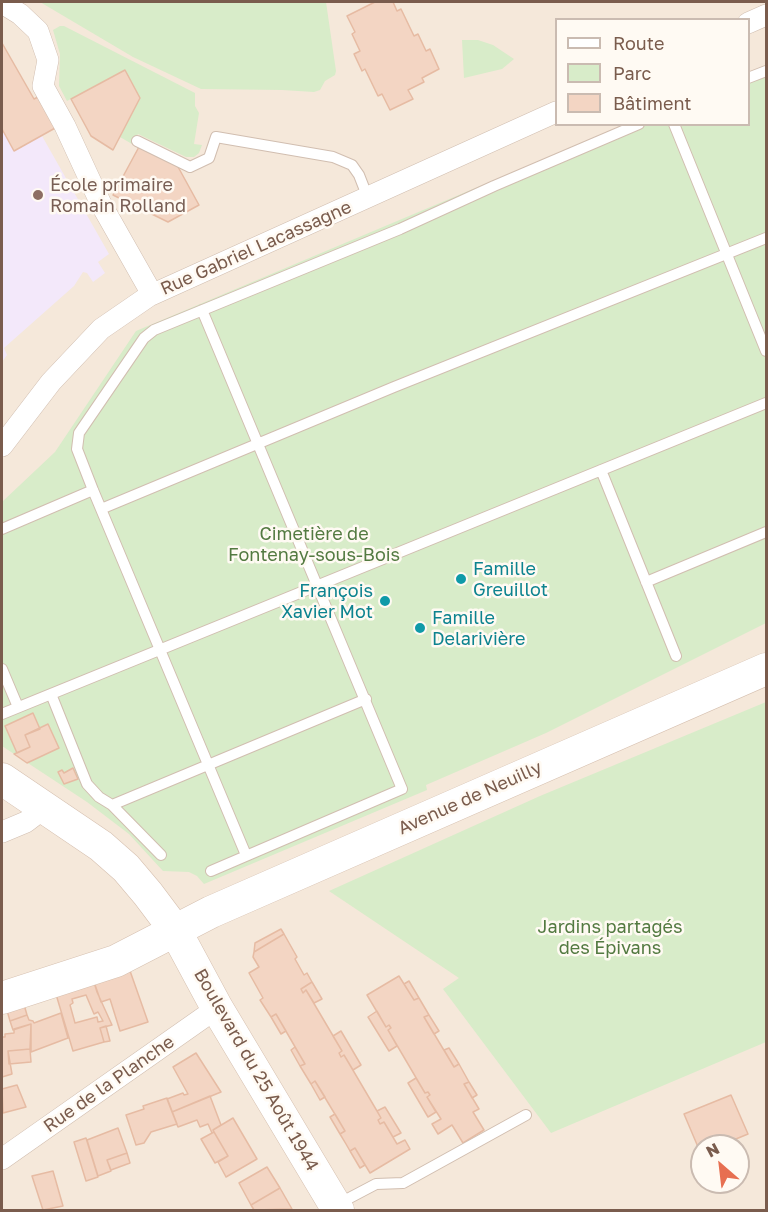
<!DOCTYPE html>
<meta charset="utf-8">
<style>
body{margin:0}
#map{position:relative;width:768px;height:1212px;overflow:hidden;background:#fdf6ec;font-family:"Golos Text",sans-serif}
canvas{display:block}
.frame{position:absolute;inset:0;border:3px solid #7a5c4d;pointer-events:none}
.legend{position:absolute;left:555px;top:18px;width:195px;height:108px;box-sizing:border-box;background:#fffaf3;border:2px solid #cabbb1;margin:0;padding:8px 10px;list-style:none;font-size:18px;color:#7a5c4d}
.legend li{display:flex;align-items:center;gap:12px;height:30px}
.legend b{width:30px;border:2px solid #cabbb1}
.north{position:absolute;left:690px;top:1134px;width:60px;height:60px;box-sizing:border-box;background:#fffaf3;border:2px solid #cabbb1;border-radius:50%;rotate:332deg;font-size:16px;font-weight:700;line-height:24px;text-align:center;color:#7a5c4d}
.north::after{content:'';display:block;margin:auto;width:21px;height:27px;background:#e76f51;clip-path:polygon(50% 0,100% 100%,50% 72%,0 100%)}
</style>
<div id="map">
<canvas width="768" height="1212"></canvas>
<div class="frame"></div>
<ul class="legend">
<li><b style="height:8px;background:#fff"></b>Route</li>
<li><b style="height:16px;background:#d8ecc9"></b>Parc</li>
<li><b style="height:16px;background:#f3d5c3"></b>Bâtiment</li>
</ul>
<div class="north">N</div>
</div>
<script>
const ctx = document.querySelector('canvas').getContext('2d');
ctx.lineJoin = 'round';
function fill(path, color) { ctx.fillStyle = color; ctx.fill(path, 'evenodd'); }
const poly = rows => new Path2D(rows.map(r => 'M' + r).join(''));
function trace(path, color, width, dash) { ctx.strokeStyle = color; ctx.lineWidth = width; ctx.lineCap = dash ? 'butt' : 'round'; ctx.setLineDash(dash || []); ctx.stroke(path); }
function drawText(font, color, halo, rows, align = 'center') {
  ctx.font = font + ' "Golos Text",sans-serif'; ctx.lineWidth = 5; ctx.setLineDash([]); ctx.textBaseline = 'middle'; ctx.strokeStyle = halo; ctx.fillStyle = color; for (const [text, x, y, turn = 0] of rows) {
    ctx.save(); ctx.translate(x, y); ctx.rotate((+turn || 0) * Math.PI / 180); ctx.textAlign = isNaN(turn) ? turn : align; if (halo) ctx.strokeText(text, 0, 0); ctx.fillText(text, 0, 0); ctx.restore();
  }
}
fill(poly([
 [2,2,766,2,766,1210,2,1210],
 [556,20,748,20,748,124,556,124],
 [702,1146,738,1146,738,1182,702,1182]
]), '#f5e8da');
fill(poly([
 [2,43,34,99,57,127,42,136,109,254,98,262,105,273,93,282,87,273,83,272,74,286,4,348,7,355,2,362]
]), '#f3e8fa');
fill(poly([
 [40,2,326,2,336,71,335,75,325,81,320,90,314,92,282,90,201,89,133,57],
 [60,26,64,26,195,93,195,106,199,113,194,144,202,145,199,153,194,157,186,157,138,134,132,144,120,137,140,98,125,70,67,101,59,86,60,54,53,30],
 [462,40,478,40,493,45,514,59,502,69,464,78],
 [766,65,766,623,546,733,426,785,427,790,204,884,197,876,189,872,163,871,129,834,87,802,2,746,2,502,55,452,136,331,625,125,748,124,749,73],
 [766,702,766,1042,551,1133,443,989,459,978,329,891,540,796]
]), '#d8ecc9');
const building = poly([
 [375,2,393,2,397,11,401,9,414,36,418,34,426,51,430,49,439,69,422,78,424,82,408,90,413,99,390,110,382,94,378,96,365,69,362,71,354,54,360,51,352,34,355,32,347,16,375,2],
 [2,43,34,99,40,96,57,127,14,151,2,129,2,43],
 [125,70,140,98,113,150,91,136,71,99,125,70],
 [140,145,177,165,199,205,168,222,113,195,140,145],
 [33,713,40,729,25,735,30,747,17,753,5,726,33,713],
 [48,724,59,748,27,763,14,754,30,747,25,735,48,724],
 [73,768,78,779,64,784,58,772,62,770,64,773,73,768],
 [281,929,284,934,254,952,255,943,281,929],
 [284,934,297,957,295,959,304,975,307,973,312,982,301,989,303,993,306,990,342,1051,339,1053,341,1057,344,1055,377,1111,381,1118,378,1120,380,1124,384,1122,397,1144,405,1140,410,1149,370,1173,355,1148,350,1151,346,1144,340,1134,345,1131,315,1081,311,1084,300,1066,305,1064,276,1014,271,1017,260,1000,263,998,249,973,259,967,253,957,254,952,284,934],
 [129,968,148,1022,120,1031,110,999,101,1002,93,979,129,968],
 [399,976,414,1000,419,998,429,1015,424,1017,454,1067,459,1064,469,1082,464,1084,479,1109,473,1112,484,1130,463,1143,452,1125,438,1134,432,1124,441,1119,427,1097,430,1095,428,1092,425,1093,388,1030,391,1028,389,1025,386,1027,367,995,399,976],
 [93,979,97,992,112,1025,100,1028,104,1042,73,1051,55,991,93,979],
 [86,995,94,1014,98,1012,103,1021,98,1022,97,1017,75,1023,70,1005,73,1003,72,999,86,995],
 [409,981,419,998,414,1000,404,984,409,981],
 [312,982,322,999,314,1003,306,990,303,993,301,989,312,982],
 [23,1001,27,1015,10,1021,6,1007,23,1001],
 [377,1011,386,1027,389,1025,391,1028,388,1030,397,1046,389,1051,368,1017,377,1011],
 [61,1013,68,1038,31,1052,31,1024,13,1030,10,1021,27,1015,29,1020,33,1021,34,1023,61,1013],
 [276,1014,286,1031,281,1034,271,1017,276,1014],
 [429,1015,439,1031,434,1034,424,1017,429,1015],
 [31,1024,30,1049,8,1051,12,1074,2,1077,2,1037,5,1037,5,1034,14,1033,14,1029,31,1024],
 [106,1026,110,1041,104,1042,100,1028,106,1026],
 [341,1031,361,1065,353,1070,344,1055,341,1057,339,1053,342,1051,333,1036,341,1031],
 [295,1047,305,1064,300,1066,291,1050,295,1047],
 [449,1048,459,1064,454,1067,444,1050,449,1048],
 [30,1049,31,1062,9,1064,8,1051,30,1049],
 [196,1053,221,1092,172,1112,167,1099,183,1093,184,1095,188,1094,173,1067,196,1053],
 [416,1078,425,1093,428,1092,430,1095,427,1097,436,1112,428,1117,408,1083,416,1078],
 [315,1081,325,1097,320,1100,311,1084,315,1081],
 [469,1082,477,1095,472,1098,464,1084,469,1082],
 [17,1085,26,1107,3,1113,2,1089,17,1085],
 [731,1095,748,1134,719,1146,702,1146,701,1154,684,1114,731,1095],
 [210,1096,221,1125,213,1130,214,1132,212,1133,208,1124,200,1127,197,1120,178,1127,172,1112,210,1096],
 [167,1098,177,1124,151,1132,144,1143,136,1145,126,1115,144,1109,143,1106,167,1098],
 [385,1107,401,1133,393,1137,384,1122,380,1124,378,1120,381,1118,377,1111,385,1107],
 [335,1114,345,1131,340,1134,330,1117,335,1114],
 [233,1118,257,1159,226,1177,218,1162,228,1156,213,1130,233,1118],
 [118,1128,127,1153,107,1160,111,1171,98,1176,87,1140,118,1128],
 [214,1132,228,1156,215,1163,201,1139,214,1132],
 [86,1138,98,1177,86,1181,74,1142,86,1138],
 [355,1148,365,1165,360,1168,350,1151,355,1148],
 [127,1153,130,1163,111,1170,107,1160,127,1153],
 [267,1167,280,1188,251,1205,239,1183,267,1167],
 [53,1171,63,1206,43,1210,32,1176,53,1171],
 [280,1188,292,1209,254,1210,251,1205,280,1188]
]);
fill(building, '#f3d5c3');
trace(building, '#e6bba3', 1.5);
const lane = poly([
 [748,78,766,71],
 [674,124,766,351],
 [137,141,190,167,209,158,216,137,333,157,352,165,359,175,368,198],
 [202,310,402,789,211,871],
 [601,470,676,656],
 [101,509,394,387,766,238],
 [2,529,93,490],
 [646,582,766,532],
 [2,669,18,707],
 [51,694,87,784,99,797,112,805,161,855],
 [2,714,766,403],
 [112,805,366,699],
 [246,855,93,490,77,449,79,433,144,338,154,330,400,229,494,186,639,124],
 [338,1204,376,1184,403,1183,526,1115]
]);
const street = poly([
 [2,3,20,14,38,31,48,60,43,86,65,126,101,204,152,294],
 [748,23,766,15],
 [2,446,51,382,101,329,149,296,556,112],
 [2,832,26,822,43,809],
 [2,1159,217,1008]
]);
const secondary = poly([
 [2,779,101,846,126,868,148,894,175,930,217,1008,338,1210],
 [2,998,116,961,211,912,766,669]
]);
trace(lane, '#d1beb0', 12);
trace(street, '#d1beb0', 22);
trace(secondary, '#d6c0b0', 33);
trace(lane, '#fff', 10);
trace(street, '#fff', 21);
trace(secondary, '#fff', 32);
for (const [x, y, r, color] of [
 [38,195,6,"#8d6e63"],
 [461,579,6,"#0f9aa8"],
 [385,601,6,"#0f9aa8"],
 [420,628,6,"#0f9aa8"]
]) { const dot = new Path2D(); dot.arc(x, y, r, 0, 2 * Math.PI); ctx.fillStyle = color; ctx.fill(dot); trace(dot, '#fffaf3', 2); }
drawText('18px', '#785e54', '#fffaf3', [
 ["École primaire",50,185],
 ["Romain Rolland",50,206]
], 'left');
drawText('18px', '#7a5c4d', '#fffaf3', [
 ["Rue Gabriel Lacassagne",256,248,-24],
 ["Avenue de Neuilly",470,798,-24],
 ["Boulevard du 25 Août 1944",256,1070,60],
 ["Rue de la Planche",109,1084,-35]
]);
drawText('18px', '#537a41', '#fffaf3', [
 ["Cimetière de",314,534],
 ["Fontenay-sous-Bois",314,555],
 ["Jardins partagés",610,927],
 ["des Épivans",610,948]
]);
drawText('18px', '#0d838f', '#fffaf3', [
 ["Famille",473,569],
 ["Greuillot",473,590],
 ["François",373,591,"right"],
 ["Xavier Mot",373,612,"right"],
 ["Famille",432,618],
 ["Delarivière",432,639]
], 'left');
</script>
